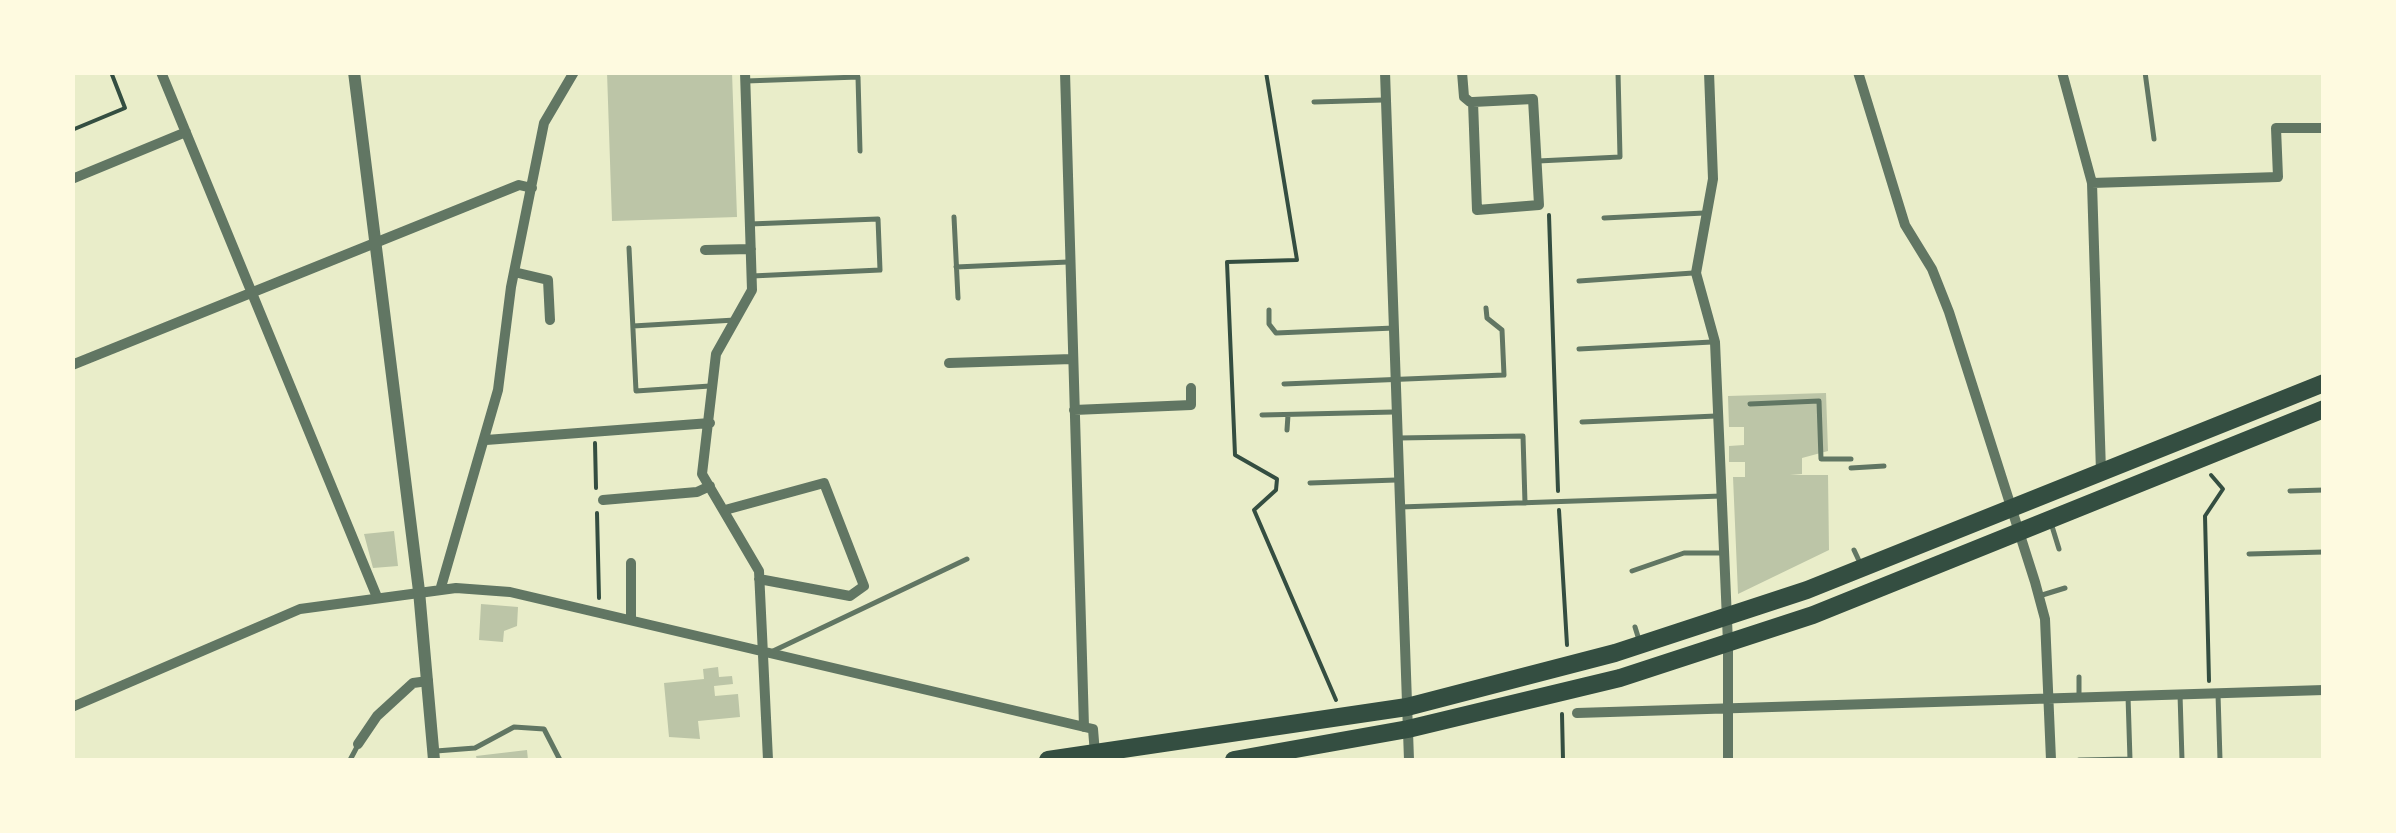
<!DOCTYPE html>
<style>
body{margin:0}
#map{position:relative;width:2396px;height:833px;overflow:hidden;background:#e9edc9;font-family:"Asap Condensed",sans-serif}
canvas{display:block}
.frame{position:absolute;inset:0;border:75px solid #fefae0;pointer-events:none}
</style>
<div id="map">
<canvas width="2396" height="833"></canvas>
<div class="frame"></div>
</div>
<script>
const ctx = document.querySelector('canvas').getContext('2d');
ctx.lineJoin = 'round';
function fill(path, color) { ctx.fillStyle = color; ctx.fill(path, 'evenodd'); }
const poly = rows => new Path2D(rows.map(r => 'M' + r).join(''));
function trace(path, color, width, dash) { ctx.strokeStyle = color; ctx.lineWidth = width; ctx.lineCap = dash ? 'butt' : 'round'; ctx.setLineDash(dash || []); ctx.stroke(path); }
fill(poly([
 [607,72,732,72,737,217,612,221],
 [1826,393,1828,451,1802,458,1802,474,1790,475,1828,475,1829,550,1738,594,1733,477,1745,477,1745,462,1729,462,1729,446,1744,445,1744,427,1729,427,1728,396],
 [394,531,398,566,373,568,364,534],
 [481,604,518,607,517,626,504,631,503,642,479,640],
 [718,667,719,677,732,676,733,684,714,686,715,696,738,694,740,717,698,721,700,739,669,737,664,683,704,679,703,669],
 [527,750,528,760,477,760,476,756]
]), '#bcc5a7');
trace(poly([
 [1266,72,1297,260,1227,262,1235,455,1277,479,1276,490,1254,510,1336,700],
 [72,130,125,108,111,72],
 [1549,215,1558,491],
 [595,443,596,488],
 [1559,510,1567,645],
 [597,513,599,598],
 [2209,681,2205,516,2223,489,2211,475],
 [1562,714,1563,760]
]), '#344e41', 4);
trace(poly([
 [2145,72,2154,139],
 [746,81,858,77,860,151],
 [1314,102,1383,100],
 [1538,161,1620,157,1618,72],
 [954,217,958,298],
 [1604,218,1704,213],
 [750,224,878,219,880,270,752,276],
 [629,248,636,391,710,386],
 [956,267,1068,262],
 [1579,281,1693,273],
 [1269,310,1269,324,1276,333,1394,328],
 [633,326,735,320],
 [1579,349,1712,342],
 [1284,384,1504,375,1502,330,1487,318,1486,308],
 [1750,404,1819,401,1821,459,1851,459],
 [1262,415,1394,412],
 [1582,422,1716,416],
 [1287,430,1288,415],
 [1398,438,1523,436,1525,503],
 [1851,468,1884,466],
 [1310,483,1396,480],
 [2290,491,2324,490],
 [1400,507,1722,496],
 [2051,523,2059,549],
 [1854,550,1861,565],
 [2249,554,2324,552],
 [1632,571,1684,553,1723,553],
 [2039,596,2065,588],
 [1635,627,1640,643],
 [771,652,967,559],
 [2079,677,2079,694],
 [2180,694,2182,760],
 [2218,694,2220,760],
 [2128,696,2130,760],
 [436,751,475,748,514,727,544,729,560,760],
 [350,760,358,745],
 [2079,760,2130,759]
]), '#617663', 5);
trace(poly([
 [161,72,377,597],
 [745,72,752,290,716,354,702,474,759,571,768,760],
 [1065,72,1084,727],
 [1385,72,1409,760],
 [1462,72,1464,97,1470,102,1473,102,1533,99,1539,205,1477,210,1473,102],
 [1709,72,1713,179,1696,273,1715,342,1728,643,1728,760],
 [1858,72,1905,225,1932,269,1949,312,2035,582,2045,619,2051,760],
 [2062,72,2092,183,2101,472],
 [72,179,186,132],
 [2092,183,2278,177,2276,128,2324,128],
 [705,250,751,249],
 [514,272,548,280,550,320],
 [949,363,1072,359],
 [72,365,519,185,532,188],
 [1074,410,1191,405,1191,388],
 [486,440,710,423],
 [603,500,697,492,710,486],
 [725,510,824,483,864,586,850,596,759,579],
 [631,563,631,620],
 [441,587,498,390,511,287,544,123,574,72],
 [72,707,300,609,456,588,510,592,1093,729,1095,754],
 [1577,713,2324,690],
 [358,744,377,716,413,683,428,681]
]), '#617663', 10);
trace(poly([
 [354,72,419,591,434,760]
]), '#617663', 12);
trace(poly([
 [1048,760,1407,707,1615,653,1807,590,2324,383],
 [1234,760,1408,729,1620,678,1813,615,2324,409]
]), '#344e41', 18);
</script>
